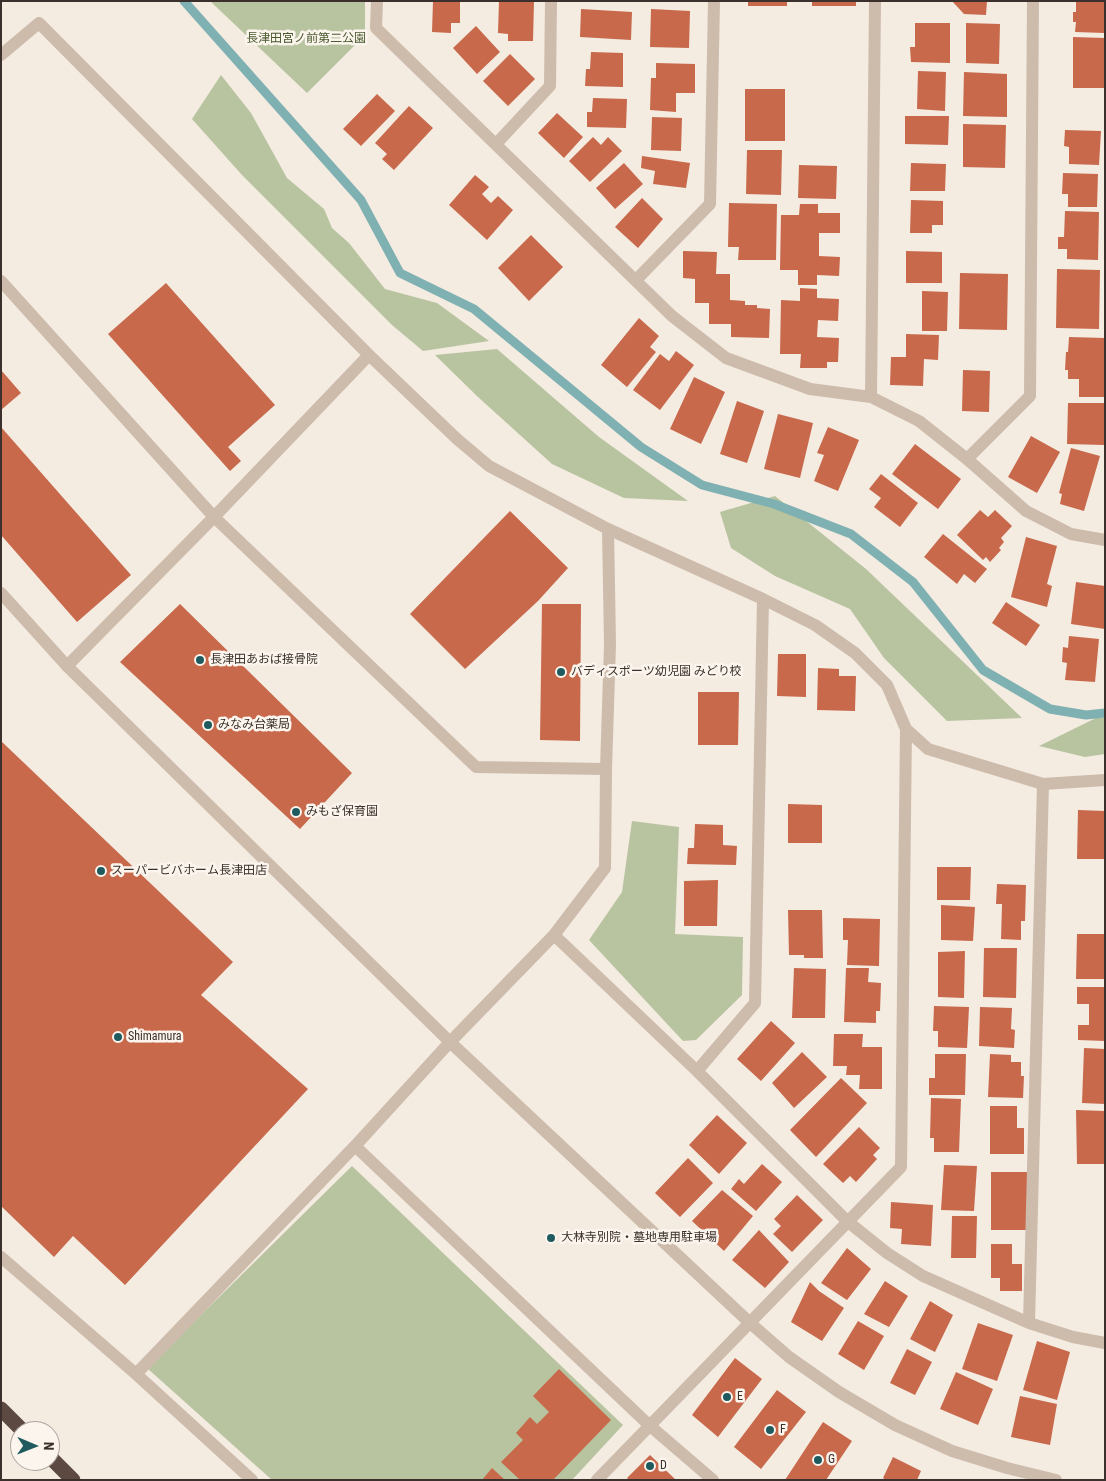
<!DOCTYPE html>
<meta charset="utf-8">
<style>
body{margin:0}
#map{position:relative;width:1106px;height:1481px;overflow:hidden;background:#f4ebe1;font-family:"Roboto Condensed",sans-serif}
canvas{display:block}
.frame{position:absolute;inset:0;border:2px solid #3b302b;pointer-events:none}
.north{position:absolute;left:10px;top:1421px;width:50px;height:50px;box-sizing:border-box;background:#fbf5ee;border:1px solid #aea6a0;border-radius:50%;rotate:91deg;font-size:14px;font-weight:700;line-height:20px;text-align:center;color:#3b302b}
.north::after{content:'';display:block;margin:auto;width:18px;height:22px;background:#1f5a5e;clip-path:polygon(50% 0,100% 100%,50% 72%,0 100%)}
</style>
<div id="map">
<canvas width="1106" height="1481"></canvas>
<div class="frame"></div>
<div class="north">N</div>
</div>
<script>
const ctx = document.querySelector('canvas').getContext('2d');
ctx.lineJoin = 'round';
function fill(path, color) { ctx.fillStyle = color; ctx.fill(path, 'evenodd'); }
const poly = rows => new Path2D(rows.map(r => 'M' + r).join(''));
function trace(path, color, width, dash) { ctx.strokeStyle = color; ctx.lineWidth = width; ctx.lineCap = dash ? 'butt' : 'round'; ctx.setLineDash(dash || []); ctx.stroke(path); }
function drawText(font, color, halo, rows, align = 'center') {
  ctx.font = font + ' "Roboto Condensed","Noto Sans JP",sans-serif'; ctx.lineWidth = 5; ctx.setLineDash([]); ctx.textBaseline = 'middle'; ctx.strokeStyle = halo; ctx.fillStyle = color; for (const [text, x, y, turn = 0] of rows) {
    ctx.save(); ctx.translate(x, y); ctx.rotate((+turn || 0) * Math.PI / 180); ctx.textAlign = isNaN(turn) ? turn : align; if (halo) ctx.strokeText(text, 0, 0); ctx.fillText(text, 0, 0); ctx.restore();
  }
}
fill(poly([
 [210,1,365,1,365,35,307,93],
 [221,75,251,113,287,178,324,209,332,228,349,243,385,289,437,303,489,341,423,351,392,325,242,175,192,119],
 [497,349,599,437,688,501,624,498,552,464,478,397,435,355],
 [775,496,866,569,1022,718,947,721,884,658,850,609,775,576,731,548,720,512],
 [1096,718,1105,718,1105,754,1085,757,1039,746],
 [632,821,679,827,675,934,743,937,742,995,696,1040,683,1041,589,940,622,892],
 [352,1166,623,1425,572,1480,272,1480,147,1368]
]), '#b8c4a0');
trace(poly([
 [184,1,361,200,400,273,474,309,641,447,702,485,774,504,851,534,913,582,983,670,1050,709,1086,715,1105,713]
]), '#7fb0b2', 9);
fill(poly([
 [433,1,460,1,460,23,451,23,451,33,432,32],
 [499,1,534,1,533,41,508,41,508,34,498,33],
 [748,1,787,1,787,6,748,6],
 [812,1,856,1,856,6,812,6],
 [952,1,987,1,986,15,964,14],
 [1076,1,1105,1,1104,33,1075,32,1076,22,1073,22,1073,12,1076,12],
 [581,9,632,12,631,40,580,37],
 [651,9,690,11,689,48,650,47],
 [915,23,950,23,950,63,911,62,910,47,915,47],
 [966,23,1000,24,999,64,966,63],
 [476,26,500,52,477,74,453,48],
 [1073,37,1105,38,1105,88,1073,88],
 [591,52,623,53,623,87,585,86,586,69,590,69],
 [510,54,535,79,508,106,483,81],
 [656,63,695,64,695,93,676,93,676,112,650,110,651,78,656,78],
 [918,71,946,72,945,111,917,109],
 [964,72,1007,74,1007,117,963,116],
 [745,89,785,89,785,141,745,141],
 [377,94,395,111,361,146,343,129],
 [593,98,627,99,626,128,587,127,587,112,592,112],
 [409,106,433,128,394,170,382,159,387,154,375,143],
 [557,113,583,137,564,158,538,133],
 [905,116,949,116,948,145,905,144],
 [652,117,682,118,681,151,651,150],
 [963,124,1006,125,1005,168,963,167],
 [1065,130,1101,131,1099,165,1069,164,1069,147,1064,146],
 [593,137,601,145,608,137,622,151,590,182,569,161],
 [747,150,782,150,781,195,746,194],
 [642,156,690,163,686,188,653,184,655,171,641,168],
 [624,163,643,184,615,209,596,188],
 [911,163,946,164,945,191,910,191],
 [799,165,837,166,836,199,798,198],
 [1063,173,1098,174,1097,207,1068,207,1068,194,1062,194],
 [475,175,489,187,482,194,491,203,498,196,513,210,487,240,449,205],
 [642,198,663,219,638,248,615,227],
 [911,200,943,201,943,225,932,225,932,233,910,233],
 [729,203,777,204,776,260,738,260,739,247,728,247],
 [800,204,818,204,818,213,840,213,840,233,819,233,819,256,840,257,839,276,817,275,817,285,798,285,798,270,780,270,781,215,799,215],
 [1065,211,1099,212,1098,260,1067,259,1067,249,1058,249,1058,237,1064,237],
 [531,235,563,267,529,301,498,268],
 [683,251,717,252,716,274,730,274,730,300,745,301,745,305,757,305,757,308,770,309,769,338,731,337,731,324,709,324,709,303,695,303,695,279,683,278],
 [906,251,942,252,942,283,906,283],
 [1057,269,1100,270,1099,329,1056,328],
 [960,273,1008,274,1007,330,959,329],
 [166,283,275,405,228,447,241,461,230,471,108,334],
 [800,288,817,289,817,298,839,299,838,321,818,320,817,337,839,338,838,362,827,362,827,368,800,368,801,354,780,354,781,300,800,301],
 [922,291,948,292,947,331,922,331],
 [639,318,659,336,650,347,656,352,627,387,601,365],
 [906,334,939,335,938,360,924,359,923,386,890,385,891,357,906,357],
 [1069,337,1105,338,1105,397,1079,397,1079,379,1068,379,1068,370,1065,370,1066,352,1068,352],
 [676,351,694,365,660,410,633,390,660,354,669,361],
 [1,370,21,393,1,410],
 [963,370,990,371,989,412,962,411],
 [694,377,725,392,701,444,670,429],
 [737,401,764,411,747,463,720,454],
 [1068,403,1104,403,1104,445,1067,444],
 [778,414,813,423,800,478,764,469],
 [1,427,131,575,77,622,1,535],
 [828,427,859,440,838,491,814,481,824,455,817,453],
 [1031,436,1060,452,1037,493,1008,477],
 [915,444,961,479,938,509,892,474],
 [1071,448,1100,456,1084,511,1060,504,1062,494,1059,493],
 [881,474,918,503,900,527,874,507,881,498,869,489],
 [980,510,988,517,995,510,1012,526,1001,538,1004,542,999,548,1001,550,990,562,986,557,983,560,957,535],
 [510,511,568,568,538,601,465,669,410,614],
 [943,534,987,569,975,583,964,574,957,584,924,557],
 [1026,537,1057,546,1047,584,1052,586,1047,607,1011,597],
 [1076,582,1105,586,1105,629,1071,624],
 [1006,602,1040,625,1026,646,992,623],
 [180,604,352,773,300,829,120,662],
 [542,604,581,604,580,741,540,740],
 [1069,636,1099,639,1095,682,1065,680,1067,663,1062,662,1063,647,1068,648],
 [778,654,806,654,806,697,777,696],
 [818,668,839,669,839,676,856,676,855,711,817,710],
 [698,692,739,692,738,745,698,745],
 [1,741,233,962,201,995,308,1089,125,1285,73,1236,54,1257,1,1206],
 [788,804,822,805,822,843,788,843],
 [1078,810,1105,811,1105,859,1077,859],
 [695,824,723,825,723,845,737,846,736,865,687,864,688,848,694,848],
 [937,867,971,867,970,900,937,900],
 [718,880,717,926,684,926,684,881],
 [997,884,1026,885,1025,921,1021,921,1021,940,1001,939,1002,904,996,904],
 [941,905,975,907,973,941,941,940],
 [788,910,822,910,823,958,804,958,804,955,789,955],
 [843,918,880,919,879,966,847,965,848,940,843,940],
 [1077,934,1105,934,1105,979,1076,979],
 [984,948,1017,948,1016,998,983,997],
 [965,951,964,998,938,997,938,952],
 [794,968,826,969,825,1018,792,1018],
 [846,968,869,968,868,982,881,983,880,1011,876,1011,876,1023,844,1022],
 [1077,987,1105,987,1105,1041,1078,1040,1078,1025,1089,1025,1089,1004,1077,1004],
 [934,1006,969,1007,967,1048,938,1047,938,1031,933,1031],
 [980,1007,1012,1008,1011,1029,1015,1030,1014,1048,979,1046],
 [771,1021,795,1043,761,1081,737,1059],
 [834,1034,863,1034,862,1047,882,1047,882,1089,859,1089,860,1075,846,1075,847,1066,833,1066],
 [1084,1048,1105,1049,1105,1104,1082,1103],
 [802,1052,827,1077,794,1108,772,1083],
 [935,1054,966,1054,965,1095,929,1095,929,1078,935,1078],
 [990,1054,1011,1055,1011,1062,1021,1062,1021,1076,1024,1076,1023,1098,988,1097],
 [841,1078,867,1103,816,1157,790,1130],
 [931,1098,961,1099,959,1152,934,1152,934,1138,930,1138],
 [990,1106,1017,1106,1017,1128,1024,1128,1024,1154,990,1154],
 [1076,1110,1105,1111,1105,1164,1077,1164],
 [717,1115,747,1143,719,1174,689,1145],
 [859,1127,880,1148,873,1155,877,1159,856,1182,850,1176,843,1183,823,1164],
 [688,1158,713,1183,680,1217,655,1193],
 [762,1164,782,1182,756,1211,731,1189,739,1179,744,1184],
 [944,1165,977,1166,974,1211,941,1210],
 [991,1172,1027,1172,1027,1230,991,1230],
 [722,1190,753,1216,724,1251,692,1221],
 [797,1195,823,1220,792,1252,773,1234,781,1226,774,1219],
 [891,1202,933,1205,931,1246,901,1244,902,1229,890,1228],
 [952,1216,977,1216,976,1258,951,1258],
 [759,1230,789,1262,765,1288,732,1260],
 [991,1244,1012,1244,1012,1264,1022,1264,1022,1291,1000,1291,1000,1278,991,1278],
 [847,1248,871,1269,847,1300,821,1283],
 [885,1281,908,1296,889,1327,864,1314],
 [810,1282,819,1291,844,1308,822,1341,791,1322],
 [930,1301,953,1315,935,1352,910,1339],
 [858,1321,884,1336,864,1370,838,1354],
 [978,1323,1013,1335,997,1381,962,1369],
 [1037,1341,1070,1352,1057,1400,1023,1390],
 [907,1349,932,1362,915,1395,890,1383],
 [735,1358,762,1379,718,1437,692,1415],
 [559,1369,611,1420,553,1480,520,1480,501,1462,523,1440,516,1433,530,1417,537,1424,549,1412,533,1396],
 [956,1372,993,1389,978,1425,940,1409],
 [777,1390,806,1412,761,1469,734,1447],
 [1020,1396,1057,1404,1050,1445,1011,1437],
 [823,1422,852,1441,826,1480,785,1480],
 [650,1455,676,1480,629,1480,627,1478],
 [893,1457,921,1471,917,1480,886,1480,883,1478],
 [492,1468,505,1480,482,1480]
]), '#c8694b');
trace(poly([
 [377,1,376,28,672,316,726,358,810,389,871,397,919,421,967,459,1026,511,1071,534,1105,540],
 [1,55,39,23,369,355,457,439,489,466,608,529,610,644,606,769,605,868,554,935,450,1042,355,1146,136,1374],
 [496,144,550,86,551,1],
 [636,280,710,204,714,1],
 [1,281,214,517,476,767,606,769],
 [871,397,875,1],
 [967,459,1030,396,1033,1],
 [608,529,763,599,815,625,855,653,887,685,906,729,928,749,1043,784,1105,780],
 [67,666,214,517,369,355],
 [554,935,697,1071,847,1221,887,1253,923,1276,1029,1323,1073,1337,1105,1343],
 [697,1071,755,1003,763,599],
 [355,1146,649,1425,713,1480],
 [1,1257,136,1374,252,1480],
 [1029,1323,1043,784],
 [597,1480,901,1167,906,729]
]), '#cdbbac', 12);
trace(poly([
 [1,593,67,666,450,1042,749,1322,789,1357,839,1392,895,1425,952,1451,1007,1468,1056,1480]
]), '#cdbbac', 12);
trace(poly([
 [1,1409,23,1431],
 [50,1457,73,1480]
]), '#5c4a42', 15);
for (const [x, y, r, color] of [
 [200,660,5,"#1f5a5e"],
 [561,672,5,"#1f5a5e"],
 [208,725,5,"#1f5a5e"],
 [296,812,5,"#1f5a5e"],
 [101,871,5,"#1f5a5e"],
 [118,1037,5,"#1f5a5e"],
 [551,1238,5,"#1f5a5e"],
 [727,1397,5,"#1f5a5e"],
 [770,1430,5,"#1f5a5e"],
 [818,1460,5,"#1f5a5e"],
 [650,1466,5,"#1f5a5e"]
]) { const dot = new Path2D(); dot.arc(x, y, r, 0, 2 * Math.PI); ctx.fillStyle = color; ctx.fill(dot); trace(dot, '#fbf5ee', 2); }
drawText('12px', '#4a5a2e', '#fbf5ee', [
 ["長津田宮ノ前第二公園",306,39]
]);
drawText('12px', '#3b302b', '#fbf5ee', [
 ["長津田あおば接骨院",210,660],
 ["バディスポーツ幼児園 みどり校",571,672],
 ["みなみ台薬局",218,725],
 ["みもざ保育園",306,812],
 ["スーパービバホーム長津田店",111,871],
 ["Shimamura",128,1037],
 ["大林寺別院・墓地専用駐車場",561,1238],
 ["E",737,1397],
 ["F",780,1430],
 ["G",828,1460],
 ["D",660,1466]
], 'left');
</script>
